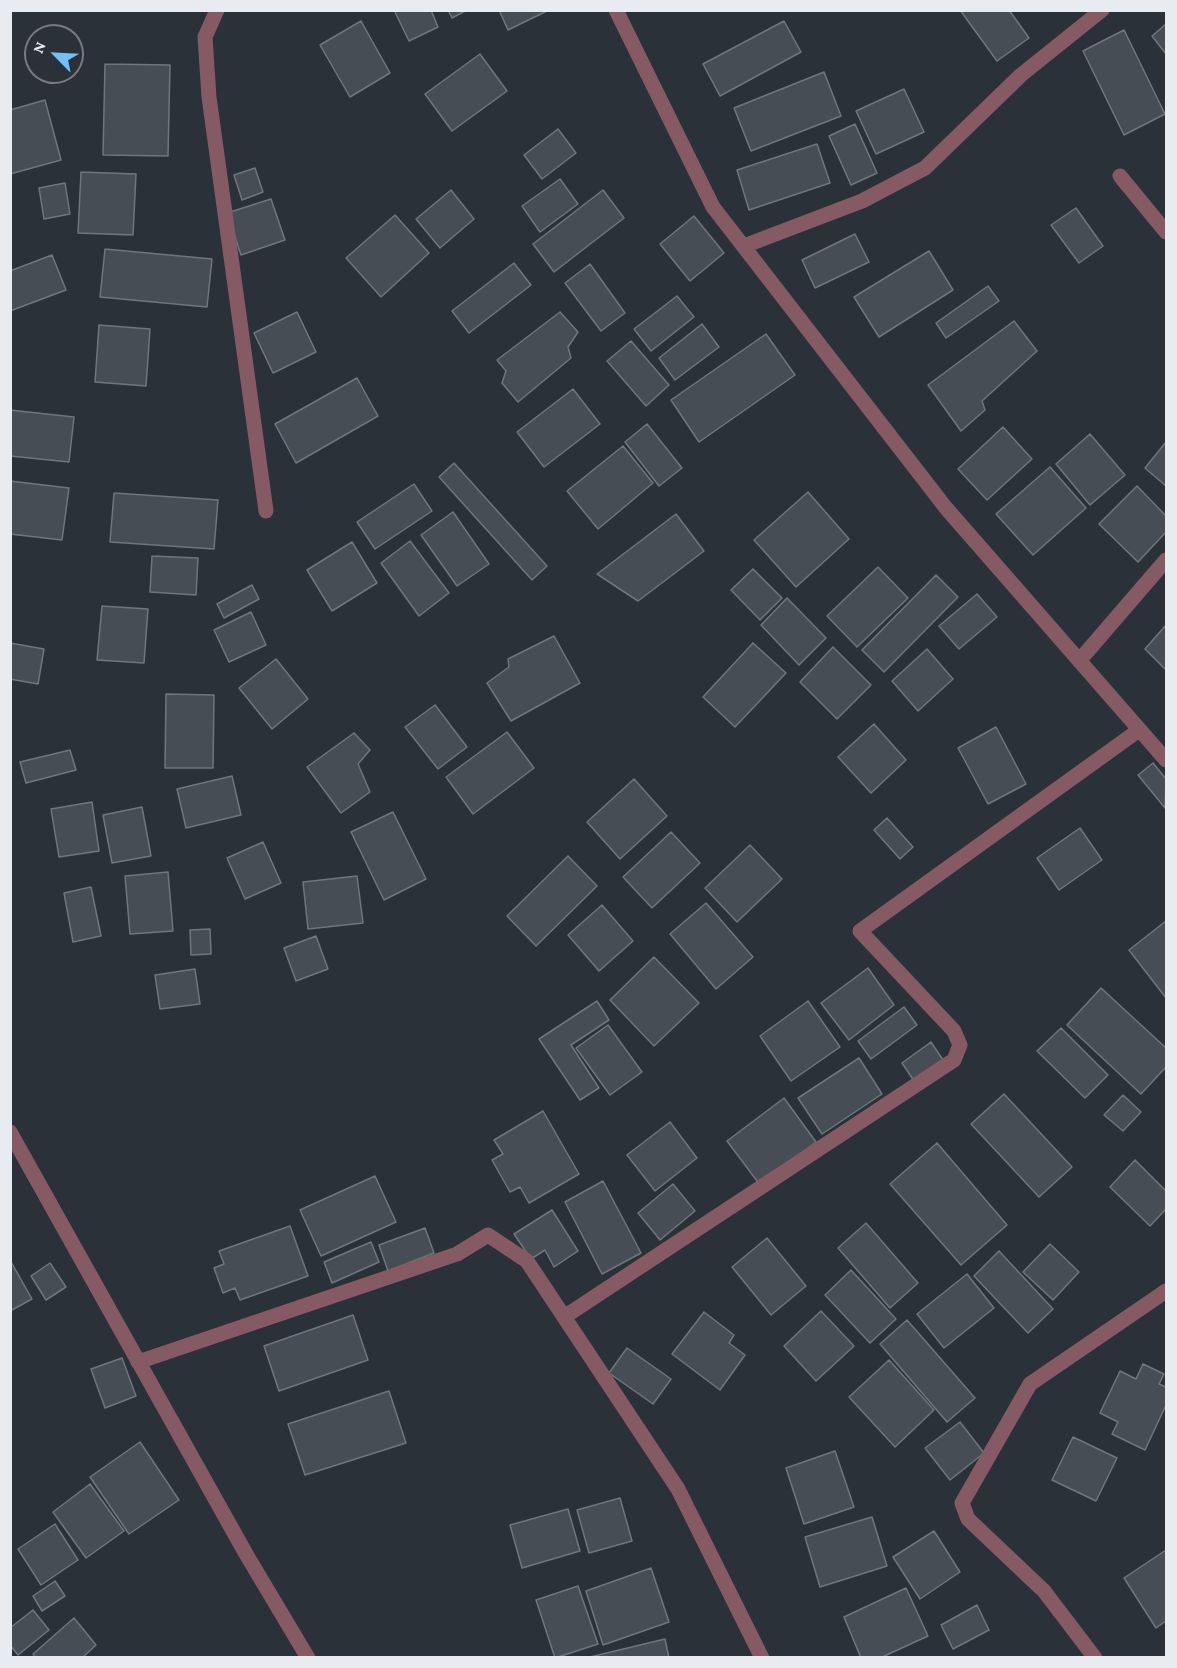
<!DOCTYPE html>
<style>
body{margin:0}
#map{position:relative;width:1177px;height:1668px;overflow:hidden;background:#2b3138;font-family:"Crimson Pro",serif}
canvas{display:block}
.frame{position:absolute;inset:0;border:12px solid #e8ecf1;pointer-events:none}
.north{position:absolute;left:24px;top:24px;width:60px;height:60px;box-sizing:border-box;background:#2b3138;border:2px solid #777c82;border-radius:50%;rotate:294deg;font-size:16px;font-weight:700;line-height:24px;text-align:center;color:#e8ecf1}
.north::after{content:'';display:block;margin:auto;width:21px;height:27px;background:#72c1f5;clip-path:polygon(50% 0,100% 100%,50% 72%,0 100%)}
</style>
<div id="map">
<canvas width="1177" height="1668"></canvas>
<div class="frame"></div>
<div class="north">N</div>
</div>
<script>
const ctx = document.querySelector('canvas').getContext('2d');
ctx.lineJoin = 'round';
function fill(path, color) { ctx.fillStyle = color; ctx.fill(path, 'evenodd'); }
const poly = rows => new Path2D(rows.map(r => 'M' + r).join(''));
function trace(path, color, width, dash) { ctx.strokeStyle = color; ctx.lineWidth = width; ctx.lineCap = dash ? 'butt' : 'round'; ctx.setLineDash(dash || []); ctx.stroke(path); }
const building = poly([
 [394,10,431,10,438,27,409,41,394,10],
 [448,10,467,10,452,18,448,10],
 [499,10,549,10,508,30,499,10],
 [960,10,1009,10,1029,38,997,61,960,10],
 [361,21,390,73,350,97,320,45,361,21],
 [784,21,801,52,720,96,703,64,784,21],
 [1166,24,1166,54,1152,36,1166,24],
 [1124,30,1165,114,1124,135,1083,51,1124,30],
 [480,54,507,91,452,131,425,94,480,54],
 [105,64,170,65,168,156,103,155,105,64],
 [824,72,841,116,751,151,734,108,824,72],
 [904,89,924,132,876,154,856,111,904,89],
 [45,100,61,160,10,174,10,110,45,100],
 [855,124,877,173,851,185,829,136,855,124],
 [558,129,576,153,542,179,524,155,558,129],
 [817,144,830,183,749,210,737,170,817,144],
 [255,168,263,192,242,200,234,175,255,168],
 [81,172,136,174,133,235,78,233,81,172],
 [560,179,578,204,540,232,522,206,560,179],
 [65,183,70,214,44,219,39,188,65,183],
 [451,190,474,219,440,248,416,219,451,190],
 [603,190,624,218,554,272,533,244,603,190],
 [271,199,285,240,241,255,227,213,271,199],
 [1076,208,1103,246,1079,263,1051,225,1076,208],
 [395,215,429,253,381,297,346,258,395,215],
 [694,216,724,253,690,281,660,244,694,216],
 [855,234,869,262,815,288,802,260,855,234],
 [105,249,212,259,207,307,100,297,105,249],
 [929,251,953,290,879,337,854,297,929,251],
 [52,255,66,290,10,311,10,271,52,255],
 [514,263,531,285,469,333,452,311,514,263],
 [590,264,625,313,601,331,565,283,590,264],
 [988,286,999,301,946,338,936,323,988,286],
 [677,296,694,317,651,351,634,329,677,296],
 [297,312,316,352,273,373,254,333,297,312],
 [560,312,578,332,568,347,571,358,518,402,502,383,506,371,497,360,560,312],
 [1014,321,1037,351,982,401,985,410,961,431,928,385,1014,321],
 [702,324,719,347,675,380,659,358,702,324],
 [99,325,150,329,146,386,95,382,99,325],
 [766,334,795,375,699,442,671,400,766,334],
 [631,341,669,385,646,406,607,361,631,341],
 [357,378,378,416,296,463,275,424,357,378],
 [573,389,600,424,544,467,517,432,573,389],
 [10,410,74,417,69,462,10,456,10,410],
 [647,424,682,468,659,486,625,442,647,424],
 [1003,427,1032,459,987,500,958,469,1003,427],
 [1090,434,1125,475,1090,505,1056,464,1090,434],
 [1166,442,1166,486,1145,468,1166,442],
 [623,446,653,483,598,529,567,491,623,446],
 [454,463,547,566,532,580,439,477,454,463],
 [1050,467,1086,508,1033,555,996,514,1050,467],
 [10,481,69,488,62,540,10,534,10,481],
 [414,484,432,511,375,549,357,522,414,484],
 [1137,486,1166,516,1166,532,1138,562,1099,524,1137,486],
 [808,492,849,539,796,587,754,540,808,492],
 [114,493,218,500,214,549,110,542,114,493],
 [453,512,489,564,457,586,421,535,453,512],
 [676,514,704,551,638,601,597,574,676,514],
 [410,541,449,593,419,616,381,563,410,541],
 [352,542,377,583,332,611,307,570,352,542],
 [152,556,198,558,196,595,150,592,152,556],
 [878,567,908,598,857,647,827,616,878,567],
 [753,569,782,598,760,620,731,590,753,569],
 [936,575,958,597,884,672,862,650,936,575],
 [252,585,259,599,224,618,217,604,252,585],
 [977,594,997,617,959,649,939,626,977,594],
 [787,598,826,638,799,665,761,625,787,598],
 [102,606,148,609,144,663,97,660,102,606],
 [251,612,266,645,229,662,214,630,251,612],
 [1166,625,1166,670,1145,649,1166,625],
 [554,636,580,683,511,721,487,683,509,667,508,659,554,636],
 [10,643,44,649,38,684,10,679,10,643],
 [753,643,786,673,735,727,703,697,753,643],
 [833,647,871,685,837,719,800,682,833,647],
 [927,649,953,679,918,711,892,681,927,649],
 [276,659,308,699,272,729,239,688,276,659],
 [166,694,214,695,213,768,165,768,166,694],
 [435,705,467,747,438,769,405,727,435,705],
 [874,724,906,760,871,793,838,757,874,724],
 [996,727,1026,784,988,804,958,748,996,727],
 [507,732,534,768,473,814,446,777,507,732],
 [354,733,370,750,358,764,370,792,341,813,307,767,354,733],
 [70,750,76,770,26,783,20,762,70,750],
 [1153,763,1166,779,1165,808,1138,775,1153,763],
 [232,776,241,815,186,828,177,789,232,776],
 [634,779,667,816,620,859,587,822,634,779],
 [92,802,99,851,59,857,51,809,92,802],
 [142,807,151,856,112,863,103,815,142,807],
 [393,812,426,879,384,900,351,832,393,812],
 [887,818,913,847,900,859,874,830,887,818],
 [1080,828,1102,860,1059,890,1037,858,1080,828],
 [671,832,700,863,652,908,623,877,671,832],
 [263,842,281,883,245,899,227,858,263,842],
 [750,845,782,879,737,922,705,888,750,845],
 [568,856,597,886,536,946,507,916,568,856],
 [168,872,173,931,130,934,125,876,168,872],
 [357,876,363,923,308,929,303,882,357,876],
 [91,887,101,936,73,942,64,893,91,887],
 [706,903,753,957,716,989,670,934,706,903],
 [602,905,633,941,599,971,568,935,602,905],
 [1166,921,1166,998,1129,950,1166,921],
 [210,929,211,954,191,955,190,930,210,929],
 [316,936,328,969,296,981,284,948,316,936],
 [654,957,699,1003,654,1046,610,1000,654,957],
 [868,968,894,1005,849,1040,821,1003,868,968],
 [195,969,200,1004,160,1009,155,975,195,969],
 [1101,988,1166,1048,1166,1067,1141,1094,1067,1025,1101,988],
 [597,1001,609,1020,571,1045,599,1088,580,1100,539,1039,597,1001],
 [808,1001,840,1047,791,1081,760,1036,808,1001],
 [904,1007,917,1025,871,1059,858,1041,904,1007],
 [608,1025,642,1072,610,1095,576,1048,608,1025],
 [1061,1028,1108,1075,1085,1098,1037,1051,1061,1028],
 [931,1042,943,1060,914,1081,902,1063,931,1042],
 [859,1058,882,1094,822,1134,798,1098,859,1058],
 [1004,1094,1072,1167,1039,1197,971,1124,1004,1094],
 [1123,1095,1141,1112,1123,1131,1104,1115,1123,1095],
 [784,1098,816,1142,760,1185,727,1141,784,1098],
 [543,1111,579,1174,529,1203,520,1187,510,1192,492,1160,503,1154,494,1140,543,1111],
 [670,1122,697,1158,655,1191,627,1155,670,1122],
 [937,1143,1007,1225,961,1265,890,1184,937,1143],
 [1135,1160,1166,1191,1166,1209,1150,1226,1110,1187,1135,1160],
 [375,1176,396,1222,321,1256,300,1210,375,1176],
 [603,1181,641,1253,602,1274,565,1202,603,1181],
 [673,1184,695,1211,660,1240,638,1213,673,1184],
 [552,1210,578,1251,554,1267,545,1250,531,1259,514,1234,552,1210],
 [866,1223,918,1283,890,1308,838,1248,866,1223],
 [290,1226,308,1276,240,1300,235,1288,223,1293,214,1268,224,1264,219,1251,290,1226],
 [425,1228,434,1253,388,1271,379,1245,425,1228],
 [767,1238,806,1286,771,1315,732,1267,767,1238],
 [371,1242,379,1262,332,1283,324,1262,371,1242],
 [1050,1244,1079,1272,1053,1300,1023,1272,1050,1244],
 [999,1251,1053,1309,1028,1333,974,1276,999,1251],
 [10,1260,32,1299,10,1311,10,1260],
 [50,1263,66,1287,46,1300,31,1276,50,1263],
 [851,1270,896,1319,870,1343,825,1295,851,1270],
 [967,1274,994,1308,944,1348,917,1314,967,1274],
 [821,1311,854,1346,816,1381,784,1346,821,1311],
 [704,1312,734,1335,729,1343,745,1355,720,1390,672,1354,704,1312],
 [353,1315,368,1360,279,1391,264,1346,353,1315],
 [907,1320,975,1398,947,1422,880,1344,907,1320],
 [627,1348,671,1379,653,1404,609,1373,627,1348],
 [122,1358,136,1396,105,1408,91,1369,122,1358],
 [889,1360,934,1410,895,1447,849,1397,889,1360],
 [1143,1364,1164,1374,1159,1384,1166,1387,1166,1405,1145,1450,1112,1434,1118,1422,1100,1413,1120,1371,1136,1379,1143,1364],
 [389,1391,406,1443,305,1475,288,1424,389,1391],
 [960,1422,984,1453,950,1480,925,1448,960,1422],
 [1073,1437,1117,1458,1096,1501,1052,1480,1073,1437],
 [140,1442,179,1500,129,1534,90,1477,140,1442],
 [835,1451,854,1507,804,1524,786,1468,835,1451],
 [90,1484,124,1531,86,1558,53,1512,90,1484],
 [620,1498,632,1541,589,1553,577,1510,620,1498],
 [568,1509,580,1551,522,1568,510,1525,568,1509],
 [872,1517,887,1566,820,1587,805,1537,872,1517],
 [55,1524,78,1560,41,1585,18,1549,55,1524],
 [934,1531,960,1572,920,1599,893,1557,934,1531],
 [1166,1550,1166,1621,1156,1628,1124,1578,1166,1550],
 [651,1568,669,1622,603,1645,586,1591,651,1568],
 [55,1581,65,1596,42,1611,33,1596,55,1581],
 [578,1586,598,1644,555,1658,536,1600,578,1586],
 [906,1588,928,1636,880,1658,861,1658,844,1617,906,1588],
 [977,1605,989,1630,953,1649,941,1625,977,1605],
 [33,1610,49,1630,18,1655,10,1645,10,1628,33,1610],
 [74,1618,96,1645,82,1658,36,1658,33,1654,74,1618],
 [665,1639,669,1658,590,1658,590,1657,665,1639]
]);
fill(building, '#474d55');
trace(building, '#6f767e', 1.5);
trace(poly([
 [217,10,205,37,209,97,266,511],
 [616,10,713,207,946,508,1166,760],
 [1120,176,1166,232],
 [744,246,862,201,925,168,1021,75,1102,10],
 [1079,661,1166,560],
 [10,1132,246,1554,308,1658],
 [564,1317,954,1060,960,1045,954,1031,860,931,1139,730],
 [138,1362,457,1254,488,1235,527,1261,678,1489,762,1658],
 [1095,1658,1044,1591,968,1519,962,1503,1030,1384,1166,1291]
]), '#855a65', 15);
</script>
